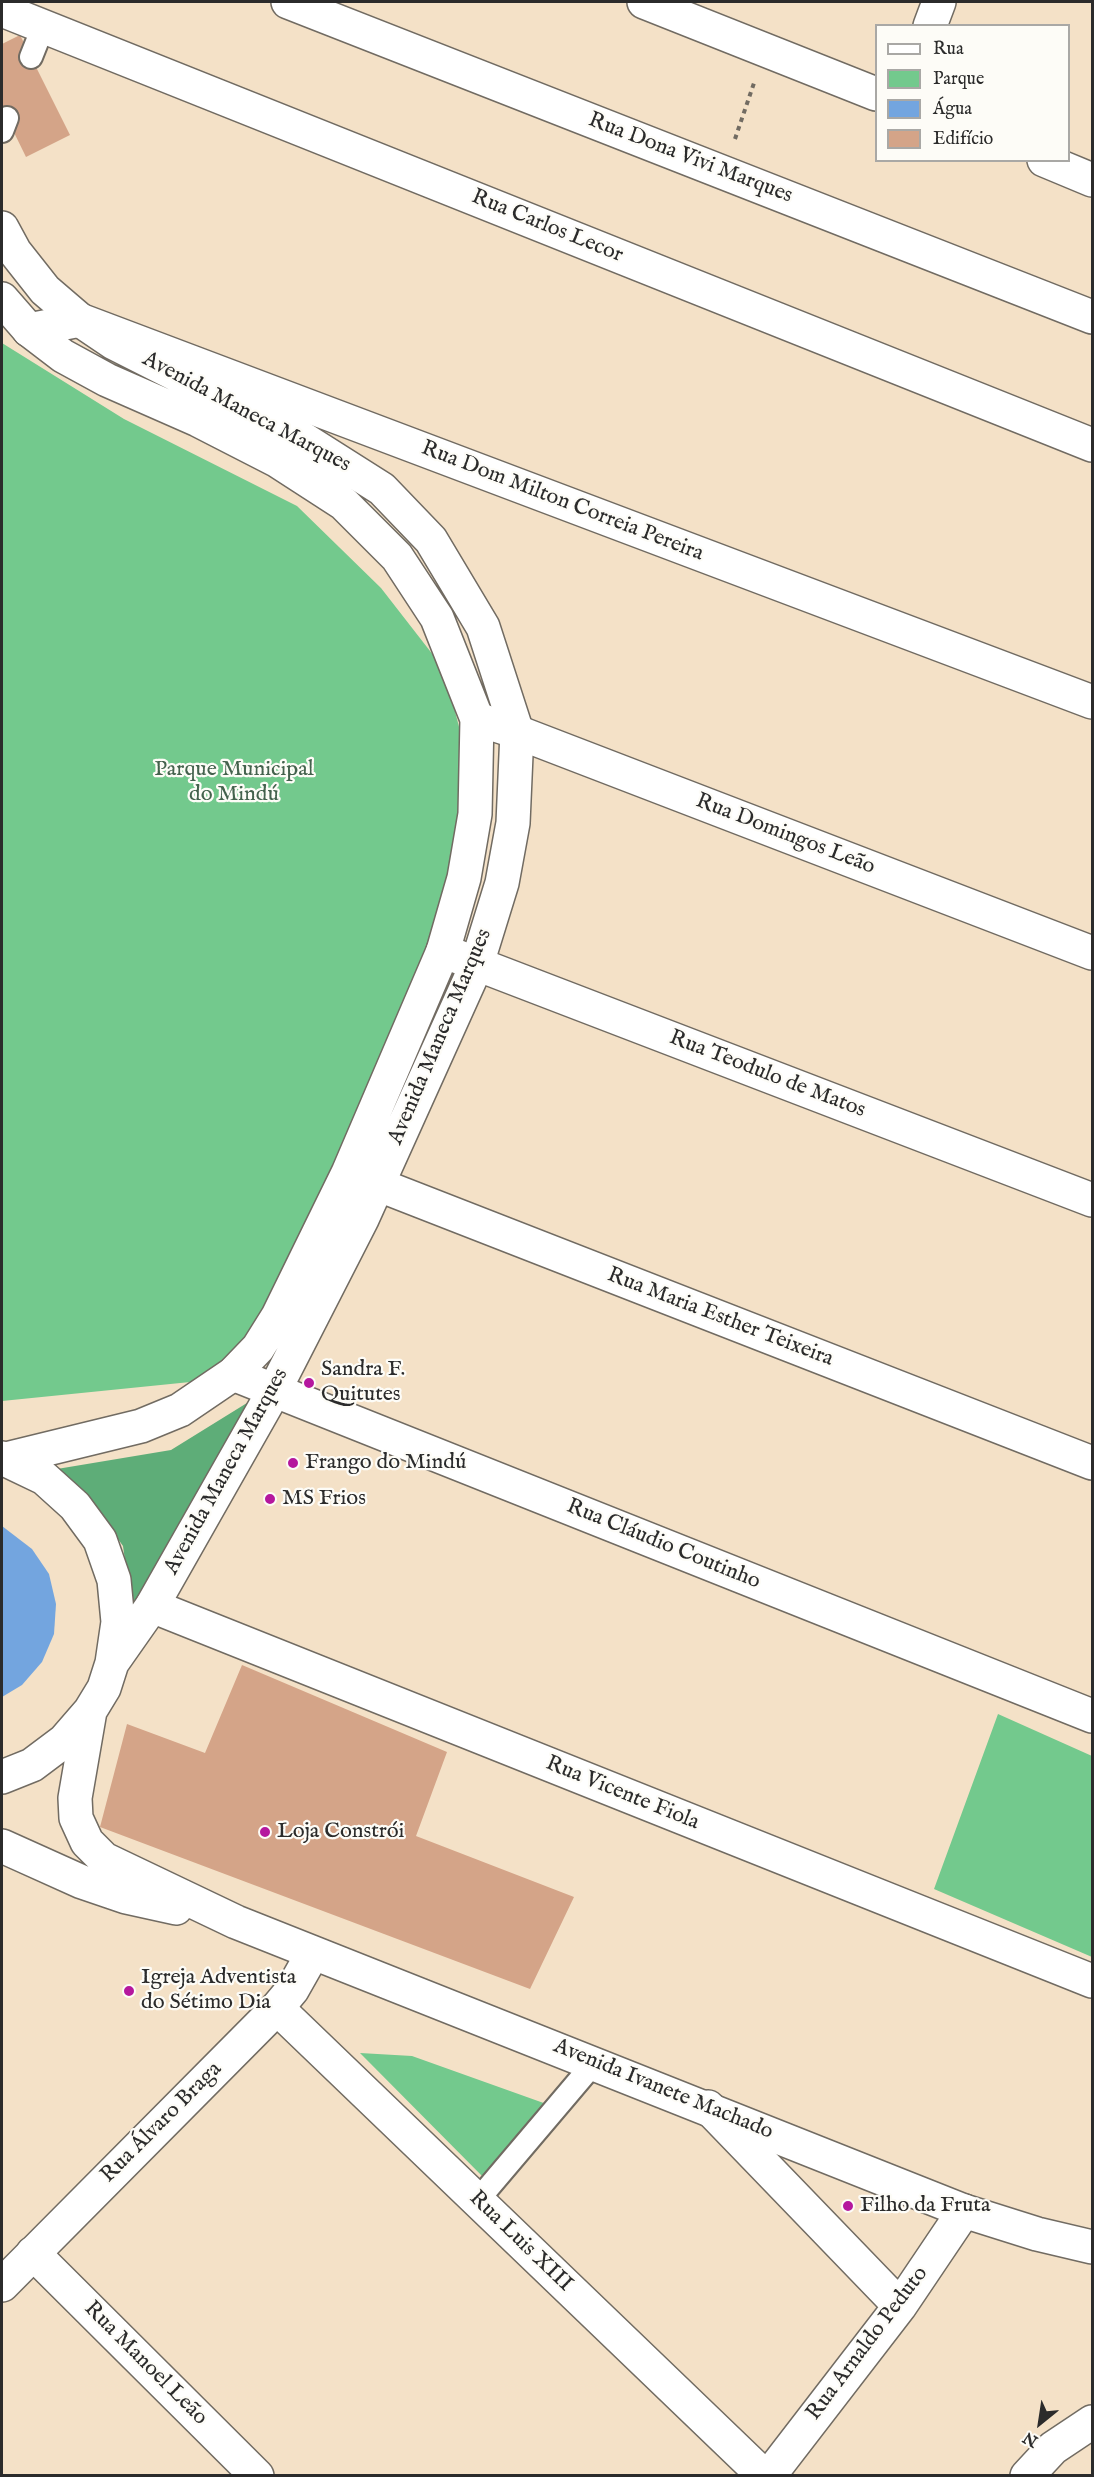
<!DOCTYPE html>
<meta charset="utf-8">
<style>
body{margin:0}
#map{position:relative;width:1094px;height:2477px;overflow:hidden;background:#f4e1c7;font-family:"IM FELL English",serif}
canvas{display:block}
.frame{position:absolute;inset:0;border:3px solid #2b2b2b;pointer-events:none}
.legend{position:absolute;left:875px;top:24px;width:195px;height:138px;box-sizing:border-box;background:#fdfcf7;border:2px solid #a9a8a5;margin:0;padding:8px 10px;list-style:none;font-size:18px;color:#2b2b2b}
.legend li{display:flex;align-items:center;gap:12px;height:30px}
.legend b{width:30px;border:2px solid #a9a8a5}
.north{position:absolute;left:1010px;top:2393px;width:60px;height:60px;-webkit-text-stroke:4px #fdfcf7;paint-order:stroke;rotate:210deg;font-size:16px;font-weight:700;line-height:24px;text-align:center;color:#2b2b2b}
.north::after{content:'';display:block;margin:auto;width:21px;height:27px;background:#2b2b2b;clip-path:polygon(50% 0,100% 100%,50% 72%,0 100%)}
</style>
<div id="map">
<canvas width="1094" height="2477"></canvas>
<div class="frame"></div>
<ul class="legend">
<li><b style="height:8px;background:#fff"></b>Rua</li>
<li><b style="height:16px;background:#73c98d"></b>Parque</li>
<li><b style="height:16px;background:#73a5df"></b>Água</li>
<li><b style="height:16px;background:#d4a488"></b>Edifício</li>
</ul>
<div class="north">N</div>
</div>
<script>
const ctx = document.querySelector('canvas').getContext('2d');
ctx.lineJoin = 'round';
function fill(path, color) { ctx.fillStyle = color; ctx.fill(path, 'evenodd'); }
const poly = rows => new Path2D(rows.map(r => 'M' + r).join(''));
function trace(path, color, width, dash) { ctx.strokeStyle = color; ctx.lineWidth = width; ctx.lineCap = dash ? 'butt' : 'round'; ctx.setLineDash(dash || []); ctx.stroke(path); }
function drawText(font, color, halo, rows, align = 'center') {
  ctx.font = font + ' "IM FELL English",serif'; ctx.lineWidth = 4.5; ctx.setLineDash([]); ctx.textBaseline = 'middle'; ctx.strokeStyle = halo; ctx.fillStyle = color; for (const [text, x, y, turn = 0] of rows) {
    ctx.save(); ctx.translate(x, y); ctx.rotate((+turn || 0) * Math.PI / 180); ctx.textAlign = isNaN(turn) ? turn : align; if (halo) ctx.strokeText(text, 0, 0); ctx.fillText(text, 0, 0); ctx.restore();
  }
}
fill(poly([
 [2,343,124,419,297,506,381,588,444,669,464,746,468,825,428,969,338,1190,220,1379,2,1401],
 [998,1714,1092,1756,1092,1957,934,1889],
 [360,2053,412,2056,552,2106,488,2182]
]), '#73c98d');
fill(poly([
 [255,1398,133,1619,123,1546,98,1511,51,1470,171,1450]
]), '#5ead78');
fill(poly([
 [2,1526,32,1549,49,1574,56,1604,54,1634,42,1662,22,1685,2,1697]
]), '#73a5df');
fill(poly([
 [20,35,70,135,26,157,2,108,2,44],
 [242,1665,447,1752,416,1836,574,1897,530,1989,100,1827,127,1724,205,1753]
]), '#d4a488');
const lane = poly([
 [31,57,43,27],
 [2,131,7,118],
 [477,2201,594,2063]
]);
const street = poly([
 [644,2,876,94],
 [2,10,1092,445],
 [930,26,939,2],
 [1044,160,1092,180],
 [29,330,80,320,1092,702],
 [477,719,517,732,1092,953],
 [443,951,1092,1200],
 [351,1174,1092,1463],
 [233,1374,1092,1716],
 [152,1606,1092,1981],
 [277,2008,764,2476],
 [708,2107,900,2306],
 [33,2253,257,2476],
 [769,2476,900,2306,964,2211],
 [1027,2476,1053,2448,1092,2422]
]);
const secondary = poly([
 [288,2,1092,317],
 [2,228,15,252,45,290,80,320,114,343,300,437,382,489,431,540,483,627,517,732,513,823,502,883,477,964,362,1219,274,1391,152,1606,112,1663],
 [2,299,29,330,63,356,107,380,198,420,276,460,344,504,397,557,437,618,477,719,475,814,464,878,443,951,348,1173,278,1316,258,1348,233,1374,180,1410,141,1426,6,1459],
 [2,1458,44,1478,75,1506,100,1540,114,1580,118,1622,112,1663,104,1688,90,1711,64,1741,32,1765,2,1777],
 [90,1711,75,1798,76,1818,87,1842,104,1859,236,1922,964,2211,1037,2234,1092,2247],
 [2,1846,82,1882,126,1897,176,1908],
 [2,2285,277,2008,292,1990,313,1953]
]);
trace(lane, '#716b62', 26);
trace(street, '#716b62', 36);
trace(secondary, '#716b62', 36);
trace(poly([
 [735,139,754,83]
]), '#716b62', 4, [4.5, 4.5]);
trace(lane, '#fff', 22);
trace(street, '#fff', 33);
trace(secondary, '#fff', 33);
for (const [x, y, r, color] of [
 [309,1383,6,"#b5179e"],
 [293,1463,6,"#b5179e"],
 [270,1499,6,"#b5179e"],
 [265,1832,6,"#b5179e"],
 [129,1991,6,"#b5179e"],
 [848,2206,6,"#b5179e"]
]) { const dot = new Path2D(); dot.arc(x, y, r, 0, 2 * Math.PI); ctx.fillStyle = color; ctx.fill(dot); trace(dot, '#fdfcf7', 2); }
drawText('22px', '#2b2b2b', '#fdfcf7', [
 ["Rua Dona Vivi Marques",690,159,21],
 ["Rua Carlos Lecor",547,227,22],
 ["Avenida Maneca Marques",246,413,28],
 ["Rua Dom Milton Correia Pereira",562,502,21],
 ["Rua Domingos Leão",785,835,21],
 ["Avenida Maneca Marques",441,1037,-67],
 ["Rua Teodulo de Matos",767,1075,21],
 ["Rua Maria Esther Teixeira",720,1318,21],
 ["Avenida Maneca Marques",227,1472,-61],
 ["Rua Cláudio Coutinho",663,1545,22],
 ["Rua Vicente Fiola",622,1794,22],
 ["Avenida Ivanete Machado",663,2090,22],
 ["Rua Álvaro Braga",162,2123,-45],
 ["Rua Luis XIII",520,2242,44],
 ["Rua Arnaldo Peduto",868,2344,-53],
 ["Rua Manoel Leão",145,2364,45]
]);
drawText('22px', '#44624d', '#fdfcf7', [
 ["Parque Municipal",234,770],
 ["do Mindú",234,795]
]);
drawText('22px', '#2b2b2b', '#fdfcf7', [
 ["Sandra F.",321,1370],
 ["Quitutes",321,1395],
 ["Frango do Mindú",305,1463],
 ["MS Frios",282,1499],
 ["Loja Constrói",277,1832],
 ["Igreja Adventista",141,1978],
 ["do Sétimo Dia",141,2003],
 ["Filho da Fruta",860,2206]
], 'left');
</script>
